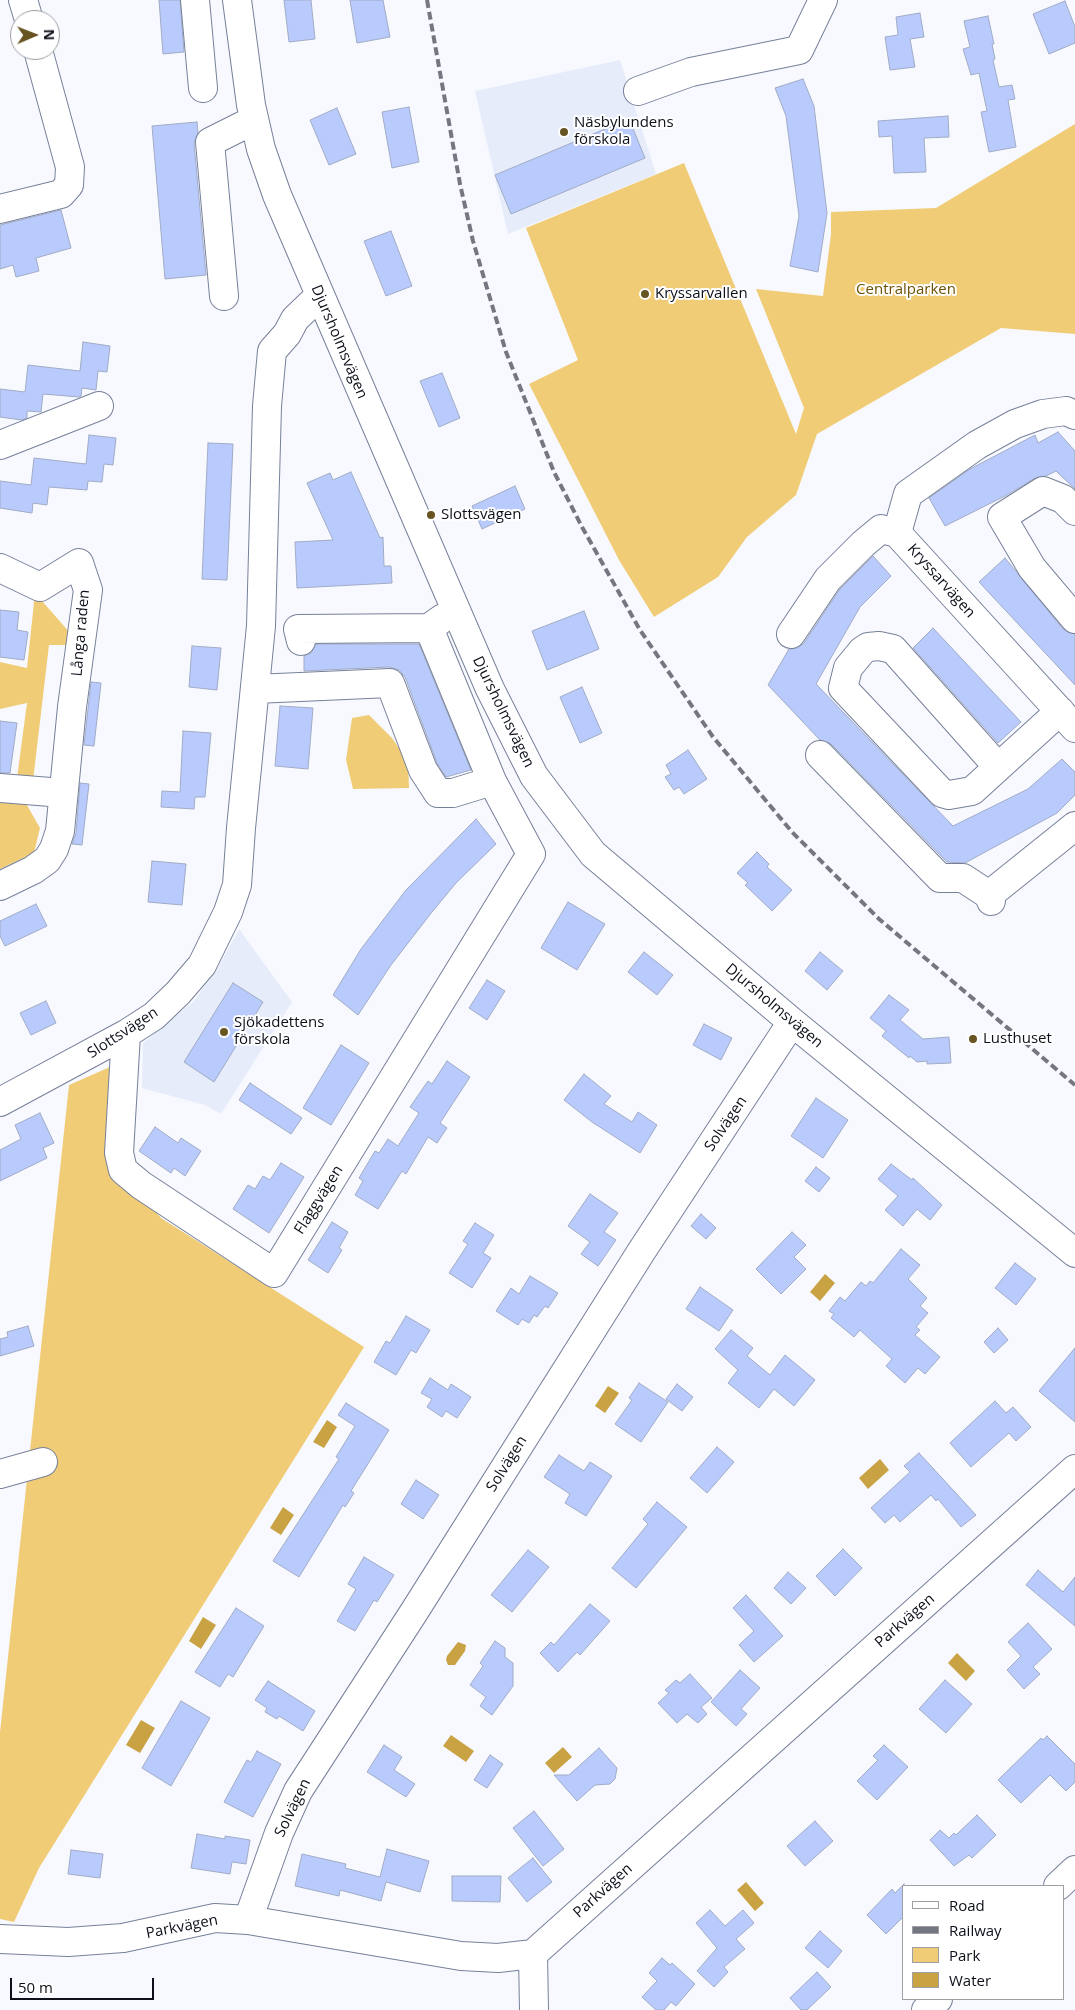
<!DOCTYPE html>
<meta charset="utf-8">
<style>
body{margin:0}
#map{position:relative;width:1075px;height:2010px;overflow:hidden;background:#f7f9ff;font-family:"Open Sans",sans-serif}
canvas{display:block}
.legend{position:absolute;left:902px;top:1885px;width:162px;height:115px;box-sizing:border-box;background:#fff;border:1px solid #9e9fa3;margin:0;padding:6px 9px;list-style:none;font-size:15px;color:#0d101a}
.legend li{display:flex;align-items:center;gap:10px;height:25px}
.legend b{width:25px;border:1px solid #9e9fa3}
.north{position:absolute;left:10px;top:10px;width:50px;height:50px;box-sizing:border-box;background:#fff;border:1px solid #9e9fa3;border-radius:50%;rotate:89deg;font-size:14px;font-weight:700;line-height:20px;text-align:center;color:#0d101a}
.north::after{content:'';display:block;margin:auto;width:18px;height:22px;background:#685423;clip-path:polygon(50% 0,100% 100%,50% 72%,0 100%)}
.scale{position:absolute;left:10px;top:1978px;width:144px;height:22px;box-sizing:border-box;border:2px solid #0d101a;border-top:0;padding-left:6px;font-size:15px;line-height:18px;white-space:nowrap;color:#0d101a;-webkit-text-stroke:4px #fff;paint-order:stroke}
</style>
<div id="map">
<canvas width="1075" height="2010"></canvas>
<ul class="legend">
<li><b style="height:6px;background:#fff"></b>Road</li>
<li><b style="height:6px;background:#74777f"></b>Railway</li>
<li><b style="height:14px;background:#f1cc77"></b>Park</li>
<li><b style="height:14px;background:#c9a243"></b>Water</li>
</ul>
<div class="north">N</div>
<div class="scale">50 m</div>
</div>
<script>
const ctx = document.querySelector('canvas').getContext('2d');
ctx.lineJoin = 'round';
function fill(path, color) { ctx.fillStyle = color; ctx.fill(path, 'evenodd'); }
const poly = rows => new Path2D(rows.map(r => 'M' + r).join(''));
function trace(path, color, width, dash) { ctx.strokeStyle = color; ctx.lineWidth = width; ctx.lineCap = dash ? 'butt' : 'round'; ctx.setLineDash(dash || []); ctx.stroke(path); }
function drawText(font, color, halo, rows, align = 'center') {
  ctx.font = font + ' "Open Sans",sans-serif'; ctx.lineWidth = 4; ctx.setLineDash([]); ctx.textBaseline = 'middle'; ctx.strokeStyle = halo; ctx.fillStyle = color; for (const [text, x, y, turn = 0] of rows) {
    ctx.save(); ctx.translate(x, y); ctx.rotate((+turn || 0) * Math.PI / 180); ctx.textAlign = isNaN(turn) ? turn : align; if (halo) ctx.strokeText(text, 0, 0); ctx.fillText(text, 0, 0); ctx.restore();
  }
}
fill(poly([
 [620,60,656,174,508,234,475,91],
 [239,929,292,1002,221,1114,205,1105,142,1088,143,1043,194,1001,219,966]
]), '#e6ecfa');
fill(poly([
 [1075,124,1075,334,1001,328,817,434,796,495,747,537,718,577,654,617,619,560,529,384,578,360,526,228,684,163,796,434,804,408,756,289,823,296,831,234,831,212,936,208],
 [35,593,71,634,70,645,49,645,33,781,17,778,27,703,0,709,0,662,27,668],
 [369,715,392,738,408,761,409,788,353,789,346,760,352,718],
 [0,799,24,800,40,828,34,853,0,869],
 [119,1063,115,1166,161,1218,364,1347,39,1868,14,1922,0,1919,0,1732,69,1085]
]), '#f1cc77');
fill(poly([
 [825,1274,835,1283,820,1301,810,1292],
 [608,1386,619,1393,605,1413,595,1406],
 [327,1420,337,1427,324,1448,313,1442],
 [880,1459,889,1470,868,1489,859,1478],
 [283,1507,294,1515,281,1535,270,1528],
 [203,1617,216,1625,201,1649,189,1641],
 [458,1642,466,1645,465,1651,455,1665,448,1665,446,1660,447,1656],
 [957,1653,975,1671,966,1681,948,1663],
 [141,1720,155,1728,140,1753,126,1745],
 [451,1735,474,1751,466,1762,443,1746],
 [563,1747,572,1757,554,1773,545,1763],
 [746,1882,764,1903,755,1911,737,1890]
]), '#c9a243');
const building = poly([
 [159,0,180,0,184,52,163,54,159,0],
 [284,0,311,0,315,39,289,42,284,0],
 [350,0,383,0,390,37,357,43,350,0],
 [1065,1,1075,27,1075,43,1049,54,1033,14,1065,1],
 [920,13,924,37,910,39,915,67,890,70,885,37,898,35,896,17,920,13],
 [988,16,994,44,992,44,995,59,993,60,999,87,1012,85,1015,99,1008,100,1016,147,989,152,981,112,987,111,979,73,971,75,963,49,970,47,964,21,988,16],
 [803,79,814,106,827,213,818,272,790,266,799,216,786,116,775,88,803,79],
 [409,107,419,162,392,168,382,112,409,107],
 [337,108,356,154,329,165,310,120,337,108],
 [948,116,949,137,924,138,926,172,894,173,892,136,879,137,878,121,948,116],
 [629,119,645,158,511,214,495,175,629,119],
 [197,122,198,133,194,143,206,275,165,279,152,126,197,122],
 [61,210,71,248,36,258,39,271,16,277,13,265,0,269,0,225,61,210],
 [391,231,412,286,386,296,364,241,391,231],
 [83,342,110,346,107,372,98,371,96,390,82,388,81,396,79,397,43,394,41,412,27,411,27,418,22,420,0,417,0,389,25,392,28,365,80,371,83,342],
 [442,373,460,418,439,427,420,381,442,373],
 [1058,432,1075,451,1075,489,1056,471,1046,476,1035,478,1007,495,945,526,929,498,970,469,1035,435,1038,443,1058,432],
 [89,435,116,438,113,465,104,464,102,482,88,481,87,490,49,487,47,505,33,503,32,513,0,508,0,481,31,485,34,458,86,464,89,435],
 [208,443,233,444,227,580,202,579,208,443],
 [351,472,380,538,383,537,384,566,391,566,392,583,297,588,295,542,333,540,307,483,330,473,333,480,351,472],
 [515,486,525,509,482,529,472,506,515,486],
 [873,556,891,576,860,607,816,684,953,826,1028,789,1062,759,1075,772,1075,795,1057,813,965,863,947,862,831,744,820,740,768,685,789,649,797,648,804,643,840,589,873,556],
 [1005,558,1063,629,1075,634,1075,685,979,582,1005,558],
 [0,610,19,612,17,630,28,632,24,660,0,657,0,610],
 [584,611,599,649,547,670,532,631,584,611],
 [933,628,1021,722,998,743,913,648,933,628],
 [316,644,419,644,471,770,446,777,437,763,405,677,399,670,389,667,304,671,304,656,311,653,316,644],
 [192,646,221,648,217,690,189,687,192,646],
 [91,682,101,683,94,746,84,745,91,682],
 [582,687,602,733,580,743,560,697,582,687],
 [280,706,313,708,308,769,275,766,280,706],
 [0,721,17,723,10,773,0,773,0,721],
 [183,731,211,733,205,797,195,797,194,809,161,807,162,791,180,792,183,731],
 [688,750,707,779,684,794,679,787,674,790,665,777,671,774,666,765,688,750],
 [80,783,89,784,82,845,72,844,76,833,80,783],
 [476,819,496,844,456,883,432,912,391,965,358,1015,333,995,361,949,406,890,476,819],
 [757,852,769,864,767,867,792,890,772,911,745,885,748,883,737,873,757,852],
 [152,861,186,864,182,905,148,902,152,861],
 [568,902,605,924,577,970,541,948,568,902],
 [36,904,47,926,5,946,0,936,0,921,36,904],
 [644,952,673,975,657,995,628,972,644,952],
 [820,952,843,971,827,990,805,971,820,952],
 [487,980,505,991,487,1020,469,1008,487,980],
 [233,983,263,1002,214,1082,184,1062,233,983],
 [889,995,909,1010,900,1020,923,1039,949,1037,951,1063,927,1064,927,1061,917,1062,910,1056,909,1058,882,1036,886,1031,870,1018,889,995],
 [46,1001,56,1023,31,1035,20,1013,46,1001],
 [704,1024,732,1038,721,1060,693,1045,704,1024],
 [341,1045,369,1063,331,1125,303,1108,341,1045],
 [447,1061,470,1077,440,1123,447,1128,437,1143,428,1137,406,1174,402,1171,378,1209,355,1195,363,1181,359,1178,375,1151,379,1153,388,1139,398,1146,419,1113,410,1107,428,1081,432,1084,447,1061],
 [584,1074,611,1096,604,1104,632,1122,638,1112,657,1125,640,1153,592,1122,564,1100,584,1074],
 [250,1083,302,1118,291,1134,239,1100,250,1083],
 [816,1098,848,1120,823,1158,791,1136,816,1098],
 [40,1113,54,1143,43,1148,47,1158,0,1181,0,1150,21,1139,15,1125,40,1113],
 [155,1127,178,1143,181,1138,201,1151,185,1176,174,1168,171,1173,139,1151,155,1127],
 [281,1163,304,1177,269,1233,233,1209,248,1185,255,1189,263,1176,270,1180,281,1163],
 [891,1164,912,1180,913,1178,942,1205,930,1220,917,1209,903,1226,885,1210,898,1196,878,1179,891,1164],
 [816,1167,830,1178,819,1192,805,1181,816,1167],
 [590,1194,618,1213,604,1232,616,1240,598,1266,581,1254,590,1242,568,1226,590,1194],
 [701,1214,716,1228,706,1239,691,1226,701,1214],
 [332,1222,348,1232,339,1248,342,1250,328,1273,308,1260,332,1222],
 [475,1223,494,1235,483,1253,491,1258,472,1288,449,1273,468,1244,463,1241,475,1223],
 [792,1232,806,1245,794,1257,806,1269,781,1294,756,1269,792,1232],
 [901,1249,920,1265,908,1279,927,1298,920,1306,928,1313,916,1327,920,1330,915,1335,940,1357,925,1374,918,1368,905,1383,886,1366,892,1359,860,1330,854,1337,831,1318,834,1314,829,1311,840,1297,845,1301,861,1282,866,1286,870,1281,873,1283,901,1249],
 [1015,1263,1036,1279,1016,1305,995,1288,1015,1263],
 [530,1276,558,1293,548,1308,545,1306,537,1317,534,1315,529,1323,522,1319,518,1325,496,1311,511,1288,519,1294,530,1276],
 [700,1287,733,1310,719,1331,686,1309,700,1287],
 [406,1316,430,1330,416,1353,411,1350,396,1375,374,1362,386,1341,390,1343,406,1316],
 [28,1326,34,1346,0,1356,0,1339,8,1337,7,1332,28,1326],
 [998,1328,1008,1340,994,1353,984,1342,998,1328],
 [731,1330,753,1348,747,1356,770,1375,785,1355,815,1380,794,1406,774,1389,759,1408,728,1383,738,1370,715,1349,731,1330],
 [1075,1348,1075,1422,1039,1391,1075,1348],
 [430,1378,448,1390,451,1384,471,1397,457,1418,446,1411,442,1417,427,1407,432,1399,421,1393,430,1378],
 [639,1383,668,1402,641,1442,615,1424,632,1400,629,1398,639,1383],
 [677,1384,693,1397,682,1411,666,1399,677,1384],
 [995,1401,1006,1413,1013,1407,1031,1427,1016,1441,1009,1433,971,1467,950,1443,995,1401],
 [346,1403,389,1430,351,1491,354,1493,345,1507,343,1505,299,1577,273,1561,339,1459,336,1457,355,1426,338,1415,346,1403],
 [717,1447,734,1462,707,1493,690,1478,717,1447],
 [919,1453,976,1515,961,1527,938,1499,936,1501,931,1495,900,1522,894,1515,885,1523,871,1508,910,1472,904,1466,919,1453],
 [559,1455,584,1471,590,1462,612,1476,586,1516,565,1503,570,1494,544,1477,559,1455],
 [416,1480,439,1495,423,1519,401,1504,416,1480],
 [657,1502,687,1527,636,1588,612,1568,648,1524,643,1519,657,1502],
 [843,1549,862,1568,835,1596,816,1576,843,1549],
 [528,1550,549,1567,512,1612,491,1595,528,1550],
 [364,1557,394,1575,377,1602,374,1600,355,1631,337,1621,356,1589,348,1584,364,1557],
 [1038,1570,1063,1592,1075,1577,1075,1626,1026,1585,1038,1570],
 [788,1572,806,1588,791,1604,774,1588,788,1572],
 [746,1595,783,1636,754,1662,739,1645,754,1631,733,1608,746,1595],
 [590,1604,610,1621,580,1655,577,1652,558,1672,540,1653,551,1642,554,1645,590,1604],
 [236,1608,264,1626,233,1677,228,1674,220,1687,195,1672,236,1608],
 [1028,1623,1052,1649,1033,1667,1040,1674,1024,1689,1007,1670,1021,1656,1008,1642,1028,1623],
 [495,1641,505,1648,505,1657,513,1663,513,1686,492,1715,480,1706,486,1697,470,1685,483,1666,480,1663,495,1641],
 [740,1670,760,1688,741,1709,747,1714,736,1726,711,1702,740,1670],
 [690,1674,712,1698,701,1707,707,1714,698,1723,687,1714,677,1723,658,1703,669,1693,665,1690,676,1680,680,1683,690,1674],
 [945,1680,972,1704,946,1733,919,1709,945,1680],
 [268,1681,315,1711,303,1731,279,1716,277,1719,265,1712,267,1708,255,1700,268,1681],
 [181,1701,210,1718,171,1786,142,1768,181,1701],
 [1047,1736,1075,1764,1075,1782,1066,1791,1050,1775,1021,1803,998,1780,1041,1738,1043,1740,1047,1736],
 [384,1745,402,1757,394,1770,415,1784,406,1797,367,1772,384,1745],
 [884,1745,908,1767,877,1800,857,1781,878,1760,873,1756,884,1745],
 [599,1748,617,1768,615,1779,610,1784,595,1785,577,1801,554,1775,569,1775,599,1748],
 [257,1751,281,1764,253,1817,224,1802,247,1760,251,1762,257,1751],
 [490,1755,503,1764,487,1788,474,1780,490,1755],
 [534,1811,564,1849,543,1866,513,1828,534,1811],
 [977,1815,996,1835,972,1858,969,1855,954,1866,930,1840,940,1830,949,1838,954,1833,956,1835,977,1815],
 [815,1821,833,1841,805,1866,787,1846,815,1821],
 [197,1834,225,1839,225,1836,250,1840,246,1864,232,1862,230,1874,191,1868,197,1834],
 [387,1849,429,1861,420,1892,386,1882,381,1901,340,1890,339,1896,295,1886,302,1854,346,1864,345,1868,380,1877,387,1849],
 [71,1850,103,1854,100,1878,68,1874,71,1850],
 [533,1858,552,1882,527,1902,508,1878,533,1858],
 [452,1876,501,1876,500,1902,452,1901,452,1876],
 [904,1884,904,1916,886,1934,867,1915,892,1889,895,1893,904,1884],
 [710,1910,725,1926,743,1910,754,1923,736,1939,745,1949,724,1967,728,1972,714,1987,697,1971,717,1948,696,1923,710,1910],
 [820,1931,842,1951,828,1968,805,1948,820,1931],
 [662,1958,670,1965,672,1963,695,1984,676,2006,671,2002,664,2010,656,2010,642,1997,657,1981,649,1973,662,1958],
 [817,1972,831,1987,807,2010,801,2010,790,1998,817,1972]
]);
fill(building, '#b8cbfc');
trace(building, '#a1abc5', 1);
const minor = poly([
 [23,0,29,20],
 [195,0,203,88],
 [237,0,251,105,261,149,277,195,490,689,534,776,593,854,792,1022,1075,1253],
 [638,91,691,72,799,50,823,0],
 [0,209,61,194,69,185,70,167,38,50],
 [224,296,210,142,254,120],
 [0,445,99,406],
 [1075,511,1063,499,1043,491,1002,517,1032,568,1075,619],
 [897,533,1075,728],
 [897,533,908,494,977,445,1015,424,1043,414,1066,411,1075,415],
 [0,568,40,587,79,563,88,590,72,707,60,831,54,849,47,860,33,870,0,886],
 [791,634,828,579,863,544,881,529,897,533],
 [301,641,298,629,429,628,443,618],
 [255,689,390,683,423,770,438,793,453,793,492,781,429,628],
 [820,755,940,878,963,878,989,895,991,901],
 [998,767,893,649,879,646,868,647,862,651,848,668,843,688,942,793,949,795,972,791,1060,711],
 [0,788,63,793],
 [989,895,1075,826],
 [126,1034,119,1153,123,1170,141,1185,274,1273,531,854,492,781],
 [0,1102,126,1034,154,1016,178,993,202,965,228,912,237,885,241,828,261,626,267,406,272,351,287,334,295,319,319,296],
 [0,1474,43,1462],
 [1058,1886,1075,1870],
 [248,1920,279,1833,298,1791,414,1612,641,1252,792,1022],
 [0,1939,68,1942,123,1938,215,1918,248,1920,461,1956,498,1958,533,1954,1075,1469],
 [533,1954,534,2010],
 [926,2010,938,1999]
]);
trace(minor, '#768099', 30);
trace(minor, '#fff', 28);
trace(poly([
 [427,0,460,184,473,241,506,352,554,472,582,527,640,630,713,737,792,832,879,919,1075,1085]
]), '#74777f', 4, [8, 4]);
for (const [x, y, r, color] of [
 [564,132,5,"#685423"],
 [645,294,5,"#685423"],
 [431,515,5,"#685423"],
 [224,1032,5,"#685423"],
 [973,1039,5,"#685423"]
]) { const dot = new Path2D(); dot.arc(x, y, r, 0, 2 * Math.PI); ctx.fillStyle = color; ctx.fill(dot); trace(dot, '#fff', 2); }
drawText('15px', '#0d101a', '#fff', [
 ["Näsbylundens",574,123],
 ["förskola",574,140],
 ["Kryssarvallen",655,294],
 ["Slottsvägen",441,515],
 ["Sjökadettens",234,1023],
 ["förskola",234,1040],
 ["Lusthuset",983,1039]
], 'left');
drawText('15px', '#6c5105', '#fff', [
 ["Centralparken",906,290]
]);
drawText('15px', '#0d101a', '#fff', [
 ["Djursholmsvägen",339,342,67],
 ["Kryssarvägen",941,581,48],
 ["Långa raden",81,633,-85],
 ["Djursholmsvägen",503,712,64],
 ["Djursholmsvägen",774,1006,40],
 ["Slottsvägen",123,1033,-33],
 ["Solvägen",726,1124,-56],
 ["Flaggvägen",319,1200,-58],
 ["Solvägen",507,1464,-58],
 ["Parkvägen",905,1621,-41],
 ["Solvägen",293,1808,-64],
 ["Parkvägen",603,1891,-42],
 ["Parkvägen",182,1927,-11]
]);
</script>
